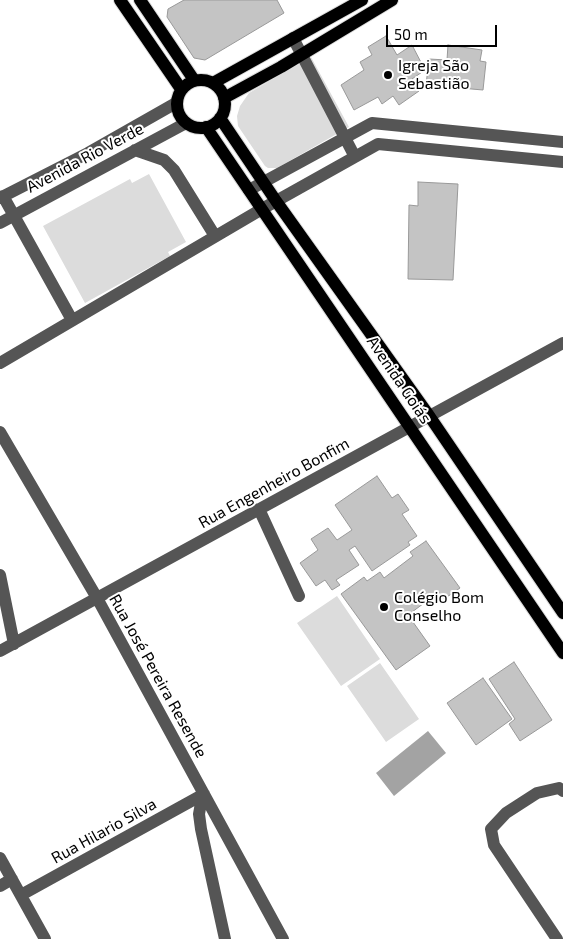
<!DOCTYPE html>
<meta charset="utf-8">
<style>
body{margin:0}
#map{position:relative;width:563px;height:939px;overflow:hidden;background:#fff;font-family:"Exo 2",sans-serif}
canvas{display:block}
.scale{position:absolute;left:386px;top:25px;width:111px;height:22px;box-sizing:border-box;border:2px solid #000;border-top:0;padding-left:6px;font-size:15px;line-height:18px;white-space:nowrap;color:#000;-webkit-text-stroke:4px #fff;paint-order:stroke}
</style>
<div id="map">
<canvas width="563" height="939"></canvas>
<div class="scale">50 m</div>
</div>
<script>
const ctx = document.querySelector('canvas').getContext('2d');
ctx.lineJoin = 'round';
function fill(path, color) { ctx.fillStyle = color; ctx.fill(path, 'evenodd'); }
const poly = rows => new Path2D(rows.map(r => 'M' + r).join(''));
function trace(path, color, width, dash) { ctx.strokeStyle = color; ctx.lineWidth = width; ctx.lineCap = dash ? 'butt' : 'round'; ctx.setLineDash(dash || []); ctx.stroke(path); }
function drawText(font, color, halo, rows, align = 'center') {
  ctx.font = font + ' "Exo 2",sans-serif'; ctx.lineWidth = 4; ctx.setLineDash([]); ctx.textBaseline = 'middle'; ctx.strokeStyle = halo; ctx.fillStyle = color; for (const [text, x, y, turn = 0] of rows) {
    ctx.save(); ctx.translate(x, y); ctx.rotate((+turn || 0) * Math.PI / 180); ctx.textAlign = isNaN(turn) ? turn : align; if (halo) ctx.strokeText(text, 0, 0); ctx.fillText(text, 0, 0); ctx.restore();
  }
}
fill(poly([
 [311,57,349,127,277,168,268,168,265,166,238,126,237,116,240,106,249,93],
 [149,174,186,242,168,252,170,256,85,303,43,226,130,179,132,183],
 [337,596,380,659,341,686,297,623],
 [380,663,419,719,386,742,347,686]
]), '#dcdcdc');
fill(poly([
 [428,731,446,753,394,796,376,773]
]), '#a3a3a3');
const building = poly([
 [184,0,277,0,284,13,205,60,194,58,167,17,168,9,184,0],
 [386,36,397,55,412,45,425,70,412,79,419,91,399,105,393,96,382,104,378,97,354,110,341,85,364,70,360,62,372,55,368,47,386,36],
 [448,45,482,50,480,61,486,62,483,90,426,85,429,59,447,60,448,45],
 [418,182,458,184,453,280,408,279,409,205,418,206,418,182],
 [377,476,392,498,398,494,409,510,402,514,417,536,408,542,410,545,372,571,355,546,349,550,359,565,336,580,340,585,332,590,325,580,316,586,300,563,318,550,311,539,328,528,337,540,352,530,335,505,377,476],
 [426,541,460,588,444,599,439,592,408,615,430,646,396,670,341,594,364,577,367,581,380,572,384,578,413,556,410,552,426,541],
 [514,662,552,720,520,741,509,724,515,719,489,679,514,662],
 [483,678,512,719,476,745,447,703,483,678]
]);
fill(building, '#c4c4c4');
trace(building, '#999', 1);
const major = poly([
 [120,0,181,89],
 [140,0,194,80],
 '177 104a24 24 0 1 1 48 0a24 24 0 1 1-48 0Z',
 [213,83,362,0],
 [224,98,281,67,392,0],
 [220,118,276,201,430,417,563,613],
 [206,127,563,653]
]);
trace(major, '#dbdbdb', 14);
trace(poly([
 [293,38,355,157],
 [135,150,164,160,174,170,215,236],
 [249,190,372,123,563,142],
 [3,196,72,320],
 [0,198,88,153,176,103],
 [0,223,186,123],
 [0,363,262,209,378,144,563,162],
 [0,432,97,598,283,939],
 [259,509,299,596],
 [0,575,14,644],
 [0,651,563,343],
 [204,794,201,803,199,814,201,829,225,939],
 [0,858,45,939],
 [0,886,12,879],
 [21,895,204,794],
 [557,939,494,845,491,829,506,813,537,793,559,788,563,791]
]), '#555', 12);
trace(major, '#000', 12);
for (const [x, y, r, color] of [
 [388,75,5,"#000"],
 [384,607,5,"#000"]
]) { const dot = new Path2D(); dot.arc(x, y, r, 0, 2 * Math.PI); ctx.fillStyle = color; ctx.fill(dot); trace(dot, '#fff', 2); }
drawText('16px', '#000', '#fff', [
 ["Igreja São",398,66],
 ["Sebastião",398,84],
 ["Colégio Bom",394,598],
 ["Conselho",394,616]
], 'left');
drawText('16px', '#000', '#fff', [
 ["Avenida Rio Verde",85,158,-28],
 ["Avenida Goiás",399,380,56],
 ["Rua Engenheiro Bonfim",274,483,-29],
 ["Rua José Pereira Resende",158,676,61],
 ["Rua Hilario Silva",104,831,-29]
]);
</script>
